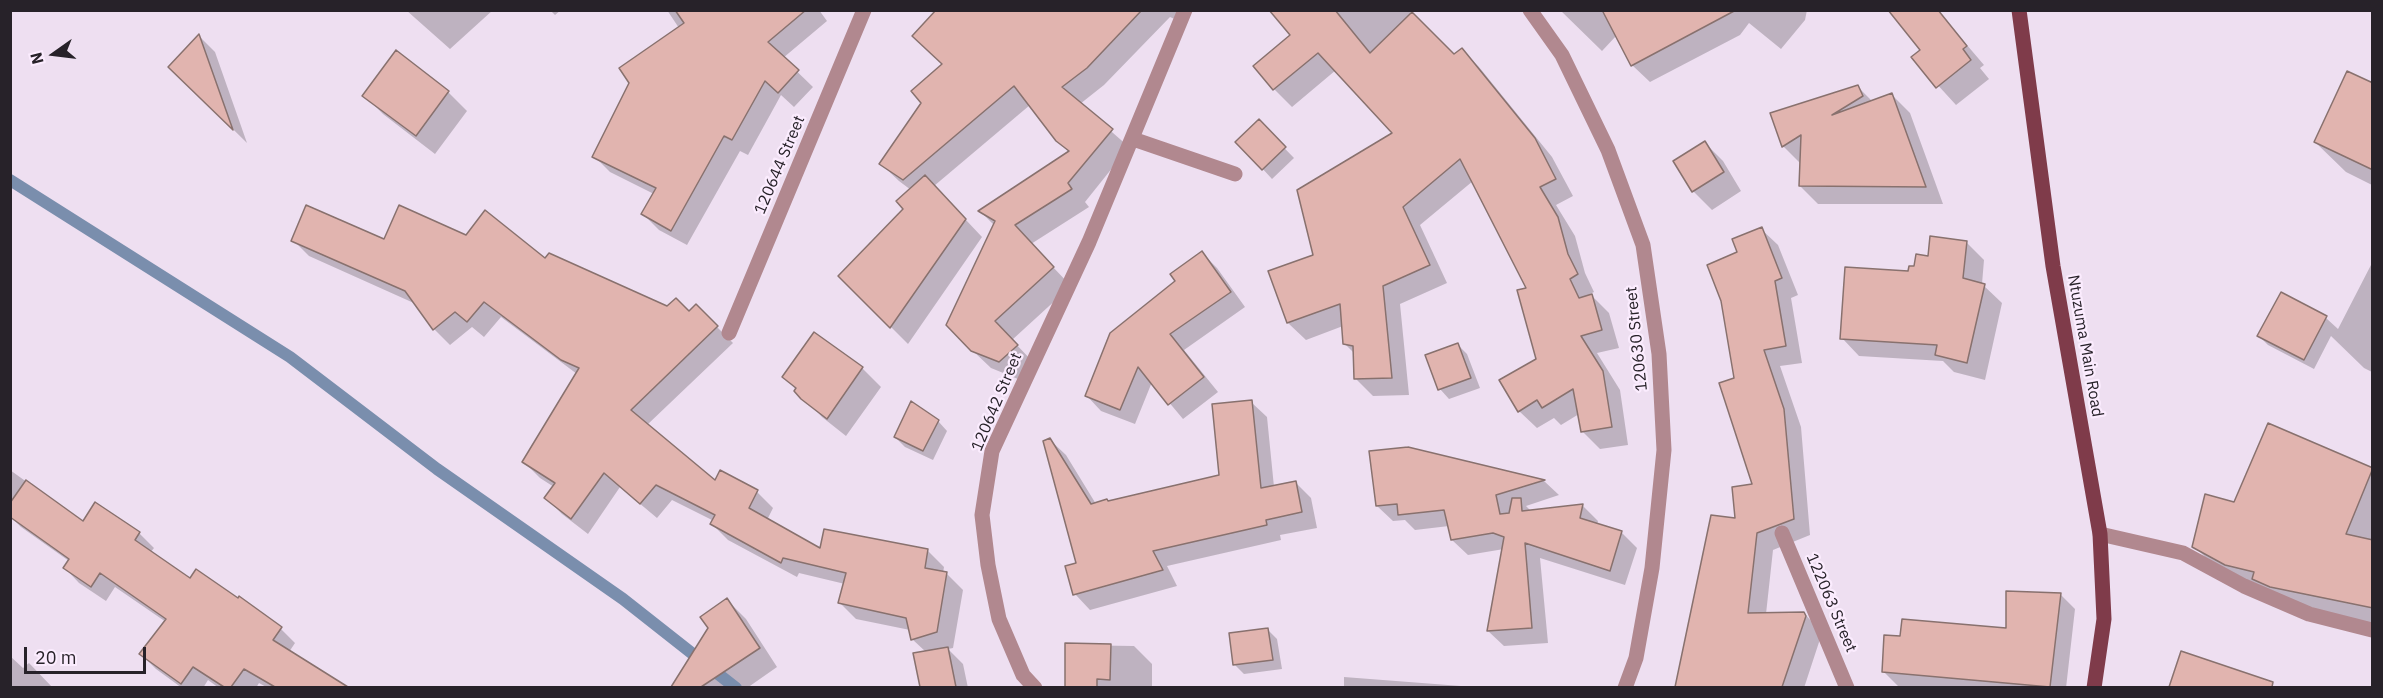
<!DOCTYPE html>
<style>
body{margin:0}
#map{position:relative;width:2383px;height:698px;overflow:hidden;background:#eedff1;font-family:"IBM Plex Sans",sans-serif}
canvas{display:block}
.frame{position:absolute;inset:0;border:12px solid #272229;pointer-events:none}
.north{position:absolute;left:24px;top:24px;width:60px;height:60px;-webkit-text-stroke:4px #fbecfe;paint-order:stroke;rotate:256deg;font-size:16px;font-weight:700;line-height:24px;text-align:center;color:#272229}
.north::after{content:'';display:block;margin:auto;width:21px;height:27px;background:#272229;clip-path:polygon(50% 0,100% 100%,50% 72%,0 100%)}
.scale{position:absolute;left:24px;top:647px;width:122px;height:27px;box-sizing:border-box;border:3px solid #272229;border-top:0;padding-left:8px;font-size:18px;line-height:21px;white-space:nowrap;color:#272229;-webkit-text-stroke:4px #fbecfe;paint-order:stroke}
</style>
<div id="map">
<canvas width="2383" height="698"></canvas>
<div class="frame"></div>
<div class="north">N</div>
<div class="scale">20 m</div>
</div>
<script>
const ctx = document.querySelector('canvas').getContext('2d');
ctx.lineJoin = 'round';
function fill(path, color) { ctx.fillStyle = color; ctx.fill(path, 'evenodd'); }
const poly = rows => new Path2D(rows.map(r => 'M' + r).join(''));
function trace(path, color, width, dash) { ctx.strokeStyle = color; ctx.lineWidth = width; ctx.lineCap = dash ? 'butt' : 'round'; ctx.setLineDash(dash || []); ctx.stroke(path); }
function drawText(font, color, halo, rows, align = 'center') {
  ctx.font = font + ' "IBM Plex Sans",sans-serif'; ctx.lineWidth = 4.5; ctx.setLineDash([]); ctx.textBaseline = 'middle'; ctx.strokeStyle = halo; ctx.fillStyle = color; for (const [text, x, y, turn = 0] of rows) {
    ctx.save(); ctx.translate(x, y); ctx.rotate((+turn || 0) * Math.PI / 180); ctx.textAlign = isNaN(turn) ? turn : align; if (halo) ctx.strokeText(text, 0, 0); ctx.fillText(text, 0, 0); ctx.restore();
  }
}
fill(poly([
 [406,10,493,10,450,49],
 [550,10,561,10,555,15],
 [667,10,819,10,827,21,783,58,813,87,794,107,781,95,748,155,740,151,687,245,659,230,643,214,654,194,610,172,594,156,679,28],
 [949,10,1192,10,1186,24,1170,17,1104,85,1080,104,1129,147,1085,202,1089,207,1031,244,1071,286,1012,340,1034,363,1018,379,991,368,972,350,994,225,980,211,1069,153,1030,105,934,186,982,237,908,344,840,276,905,209,911,190,899,181,881,164,923,103,944,65],
 [1281,10,1408,10,1454,56,1462,50,1479,67,1552,157,1573,196,1556,205,1575,236,1585,273,1594,292,1590,294,1609,313,1619,348,1597,353,1620,390,1628,445,1600,449,1582,431,1579,414,1561,425,1554,418,1537,428,1519,411,1537,360,1528,289,1473,181,1420,225,1447,283,1400,304,1409,395,1373,396,1355,378,1355,354,1344,343,1343,326,1306,340,1288,323,1270,272,1315,256,1395,133,1336,70,1292,107,1274,89,1255,67,1292,35],
 [1560,10,1807,10,1805,20,1781,49,1749,23,1740,35,1650,82,1632,65,1617,35,1602,51],
 [1937,10,1984,65,1980,68,1989,79,1956,105,1913,58,1922,51],
 [199,36,215,52,247,143,170,67],
 [396,52,448,92,467,111,435,154,383,114,364,95],
 [2372,84,2372,185,2346,172,2315,142],
 [1858,87,1873,102,1892,95,1910,113,1943,204,1818,204,1800,186,1801,164,1783,146],
 [1259,122,1294,158,1272,179,1238,142],
 [1704,142,1723,161,1741,191,1712,210,1693,191],
 [1761,229,1778,245,1798,295,1791,298,1802,363,1780,366,1801,427,1810,535,1773,550,1766,614,1804,613,1822,633,1804,688,1678,688,1737,519,1754,486,1735,379,1739,253],
 [467,237,545,259,668,308,689,313,696,306,733,343,647,425,715,483,721,472,757,492,773,508,767,520,821,550,928,551,944,567,943,573,947,574,963,590,953,648,948,649,963,664,968,688,922,688,915,654,926,652,912,639,910,630,856,619,840,603,845,584,799,573,797,577,728,540,712,524,714,521,672,500,657,518,620,487,588,534,562,514,546,498,554,487,540,478,524,462,577,374,501,317,484,337,472,327,450,345,434,329,416,304,309,256,293,240,384,241],
 [1967,243,1984,260,1982,284,2002,303,1985,380,1954,372,1943,361,1859,356,1842,338,1909,272,1929,258],
 [1202,253,1217,268,1245,307,1184,350,1218,392,1183,419,1152,382,1135,424,1101,411,1087,396,1177,281],
 [2372,263,2372,372,2364,368,2331,336,2314,369,2268,345,2259,336,2281,294,2326,318,2338,329],
 [814,334,862,368,881,387,846,436,822,417,784,377],
 [1457,344,1467,354,1480,388,1449,399,1440,389],
 [1251,402,1267,417,1274,487,1295,482,1311,498,1317,528,1280,535,1281,540,1167,566,1177,586,1090,610,1075,594,1077,564,1050,440,1066,455,1096,504,1108,503,1220,476],
 [938,421,947,431,933,460,905,447,895,437],
 [1408,448,1544,481,1559,495,1526,506,1532,512,1583,506,1598,521,1597,525,1621,532,1637,548,1625,585,1540,558,1548,643,1504,646,1488,631,1504,549,1468,555,1452,540,1449,526,1415,530,1405,520,1393,521,1377,506],
 [2372,468,2372,624,2292,607,2215,567,2194,546,2235,503],
 [10,470,84,523,139,533,154,548,150,553,190,580,281,629,295,643,289,652,345,688,268,688,259,683,256,688,219,688,208,680,203,688,182,688,156,669,141,654,166,622,115,587,106,601,79,583,65,568,69,561,21,527,10,516],
 [2060,594,2075,609,2066,688,1898,686,1883,671,1902,638,2007,629],
 [727,600,746,619,777,667,747,688,672,688],
 [1268,630,1277,639,1282,669,1244,674,1235,665],
 [1067,645,1134,646,1152,664,1152,688,1066,688],
 [2182,653,2238,682,2237,688,2171,688],
 [10,656,23,668,29,663,53,688,10,688],
 [1344,677,1487,688,1344,688]
]), '#0003');
trace(poly([
 [10,180,290,357,437,469,623,599,736,688]
]), '#7a8ead', 12);
const building = poly([
 [675,10,806,10,768,42,799,70,778,93,765,81,732,140,724,136,671,231,641,214,656,188,592,157,629,83,619,68,684,23,675,10],
 [936,10,1142,10,1087,68,1062,87,1113,129,1068,183,1072,189,1015,225,1054,267,995,321,1018,345,999,362,971,351,946,325,995,221,978,211,1069,151,1056,141,1014,86,903,180,879,164,921,103,911,91,942,64,912,36,936,10],
 [1269,10,1335,10,1370,53,1412,12,1454,54,1462,48,1535,138,1556,179,1540,187,1558,217,1568,254,1578,274,1570,279,1579,298,1592,294,1602,330,1581,336,1603,371,1612,427,1581,432,1573,389,1542,408,1537,400,1518,412,1499,380,1536,359,1517,290,1526,288,1460,159,1403,207,1430,265,1383,286,1392,378,1354,379,1353,346,1343,344,1340,304,1287,323,1268,271,1313,255,1297,190,1392,133,1318,53,1273,90,1253,66,1290,35,1269,10],
 [1602,10,1736,10,1631,66,1602,10],
 [1888,10,1938,10,1967,46,1963,49,1971,60,1936,88,1911,57,1920,50,1888,10],
 [199,34,233,130,168,67,199,34],
 [396,50,449,91,416,136,362,96,396,50],
 [2347,71,2373,83,2373,170,2314,142,2347,71],
 [1858,85,1863,96,1832,115,1892,93,1926,187,1799,186,1801,135,1782,147,1770,113,1858,85],
 [1259,119,1286,147,1262,170,1235,142,1259,119],
 [1705,141,1724,172,1692,192,1673,161,1705,141],
 [925,175,966,219,890,328,838,276,903,209,896,201,925,175],
 [306,205,384,239,399,205,466,235,485,210,545,258,549,253,667,306,676,298,689,311,696,304,718,326,631,410,715,480,720,470,758,490,749,508,820,548,824,529,928,549,925,568,947,572,937,632,911,640,906,618,838,603,846,573,783,558,781,563,710,524,715,515,656,485,640,504,604,473,571,519,544,498,555,483,522,462,579,368,561,360,484,302,467,322,455,312,433,330,405,291,291,241,306,205],
 [1762,227,1782,278,1775,281,1786,346,1764,350,1784,409,1794,519,1757,533,1748,613,1804,612,1806,616,1782,687,1675,687,1711,515,1735,518,1732,487,1752,484,1719,383,1734,378,1721,301,1707,265,1737,252,1732,239,1762,227],
 [1930,236,1967,241,1963,278,1985,284,1967,363,1935,355,1937,345,1840,339,1845,267,1908,271,1909,266,1914,266,1916,254,1928,256,1930,236],
 [1202,251,1231,292,1170,334,1204,377,1168,405,1138,367,1120,410,1085,396,1110,333,1175,281,1170,274,1202,251],
 [2281,292,2327,316,2304,360,2257,336,2281,292],
 [814,332,863,367,827,419,801,399,794,391,796,388,782,377,814,332],
 [1458,343,1471,378,1438,390,1425,355,1458,343],
 [1252,400,1261,488,1296,481,1302,512,1266,520,1267,525,1153,551,1163,570,1073,595,1065,566,1076,563,1043,441,1050,438,1091,504,1107,499,1108,501,1219,475,1212,404,1252,400],
 [911,401,939,420,923,451,894,437,911,401],
 [2268,423,2373,468,2346,534,2373,540,2373,608,2270,587,2252,579,2254,572,2225,565,2192,547,2205,494,2234,502,2268,423],
 [1408,447,1545,480,1496,495,1500,514,1509,513,1512,498,1521,498,1522,511,1583,504,1580,518,1622,531,1610,571,1525,543,1532,628,1487,631,1504,537,1493,533,1451,540,1444,510,1398,515,1397,504,1376,506,1369,451,1408,447],
 [26,480,83,521,95,502,140,532,135,540,190,578,196,569,238,598,239,596,282,627,273,640,348,687,275,687,244,669,231,687,224,687,193,667,181,684,139,654,166,619,100,573,91,587,63,568,69,559,10,517,10,503,26,480],
 [2006,591,2061,593,2050,687,1882,672,1884,635,1900,636,1902,619,2006,628,2006,591],
 [727,598,760,648,701,687,671,687,708,628,700,617,727,598],
 [1268,628,1273,660,1233,665,1229,633,1268,628],
 [1065,643,1111,644,1110,680,1097,679,1097,687,1065,687,1065,643],
 [948,647,956,687,920,687,913,653,948,647],
 [2181,651,2273,682,2272,687,2169,687,2181,651]
]);
fill(building, '#e1b4af');
trace(building, '#88716e', 1.5);
trace(poly([
 [1530,10,1562,55,1608,150,1643,245,1659,354,1664,450,1652,568,1636,658,1625,688],
 [1133,139,1235,174],
 [729,333,864,10],
 [1782,533,1847,688],
 [2100,534,2183,553,2244,586,2309,614,2372,630],
 [1035,688,1023,675,999,619,988,565,982,515,992,451,1089,242,1185,10]
]), '#b1888f', 15);
trace(poly([
 [2019,10,2053,266,2100,534,2104,619,2094,688]
]), '#7f3b4a', 15);
drawText('16px', '#272229', '#fbecfe', [
 ["120644 Street",780,165,-67],
 ["120630 Street",1637,339,-96],
 ["Ntuzuma Main Road",2085,346,80],
 ["120642 Street",997,402,-67],
 ["122063 Street",1831,603,67]
]);
</script>
